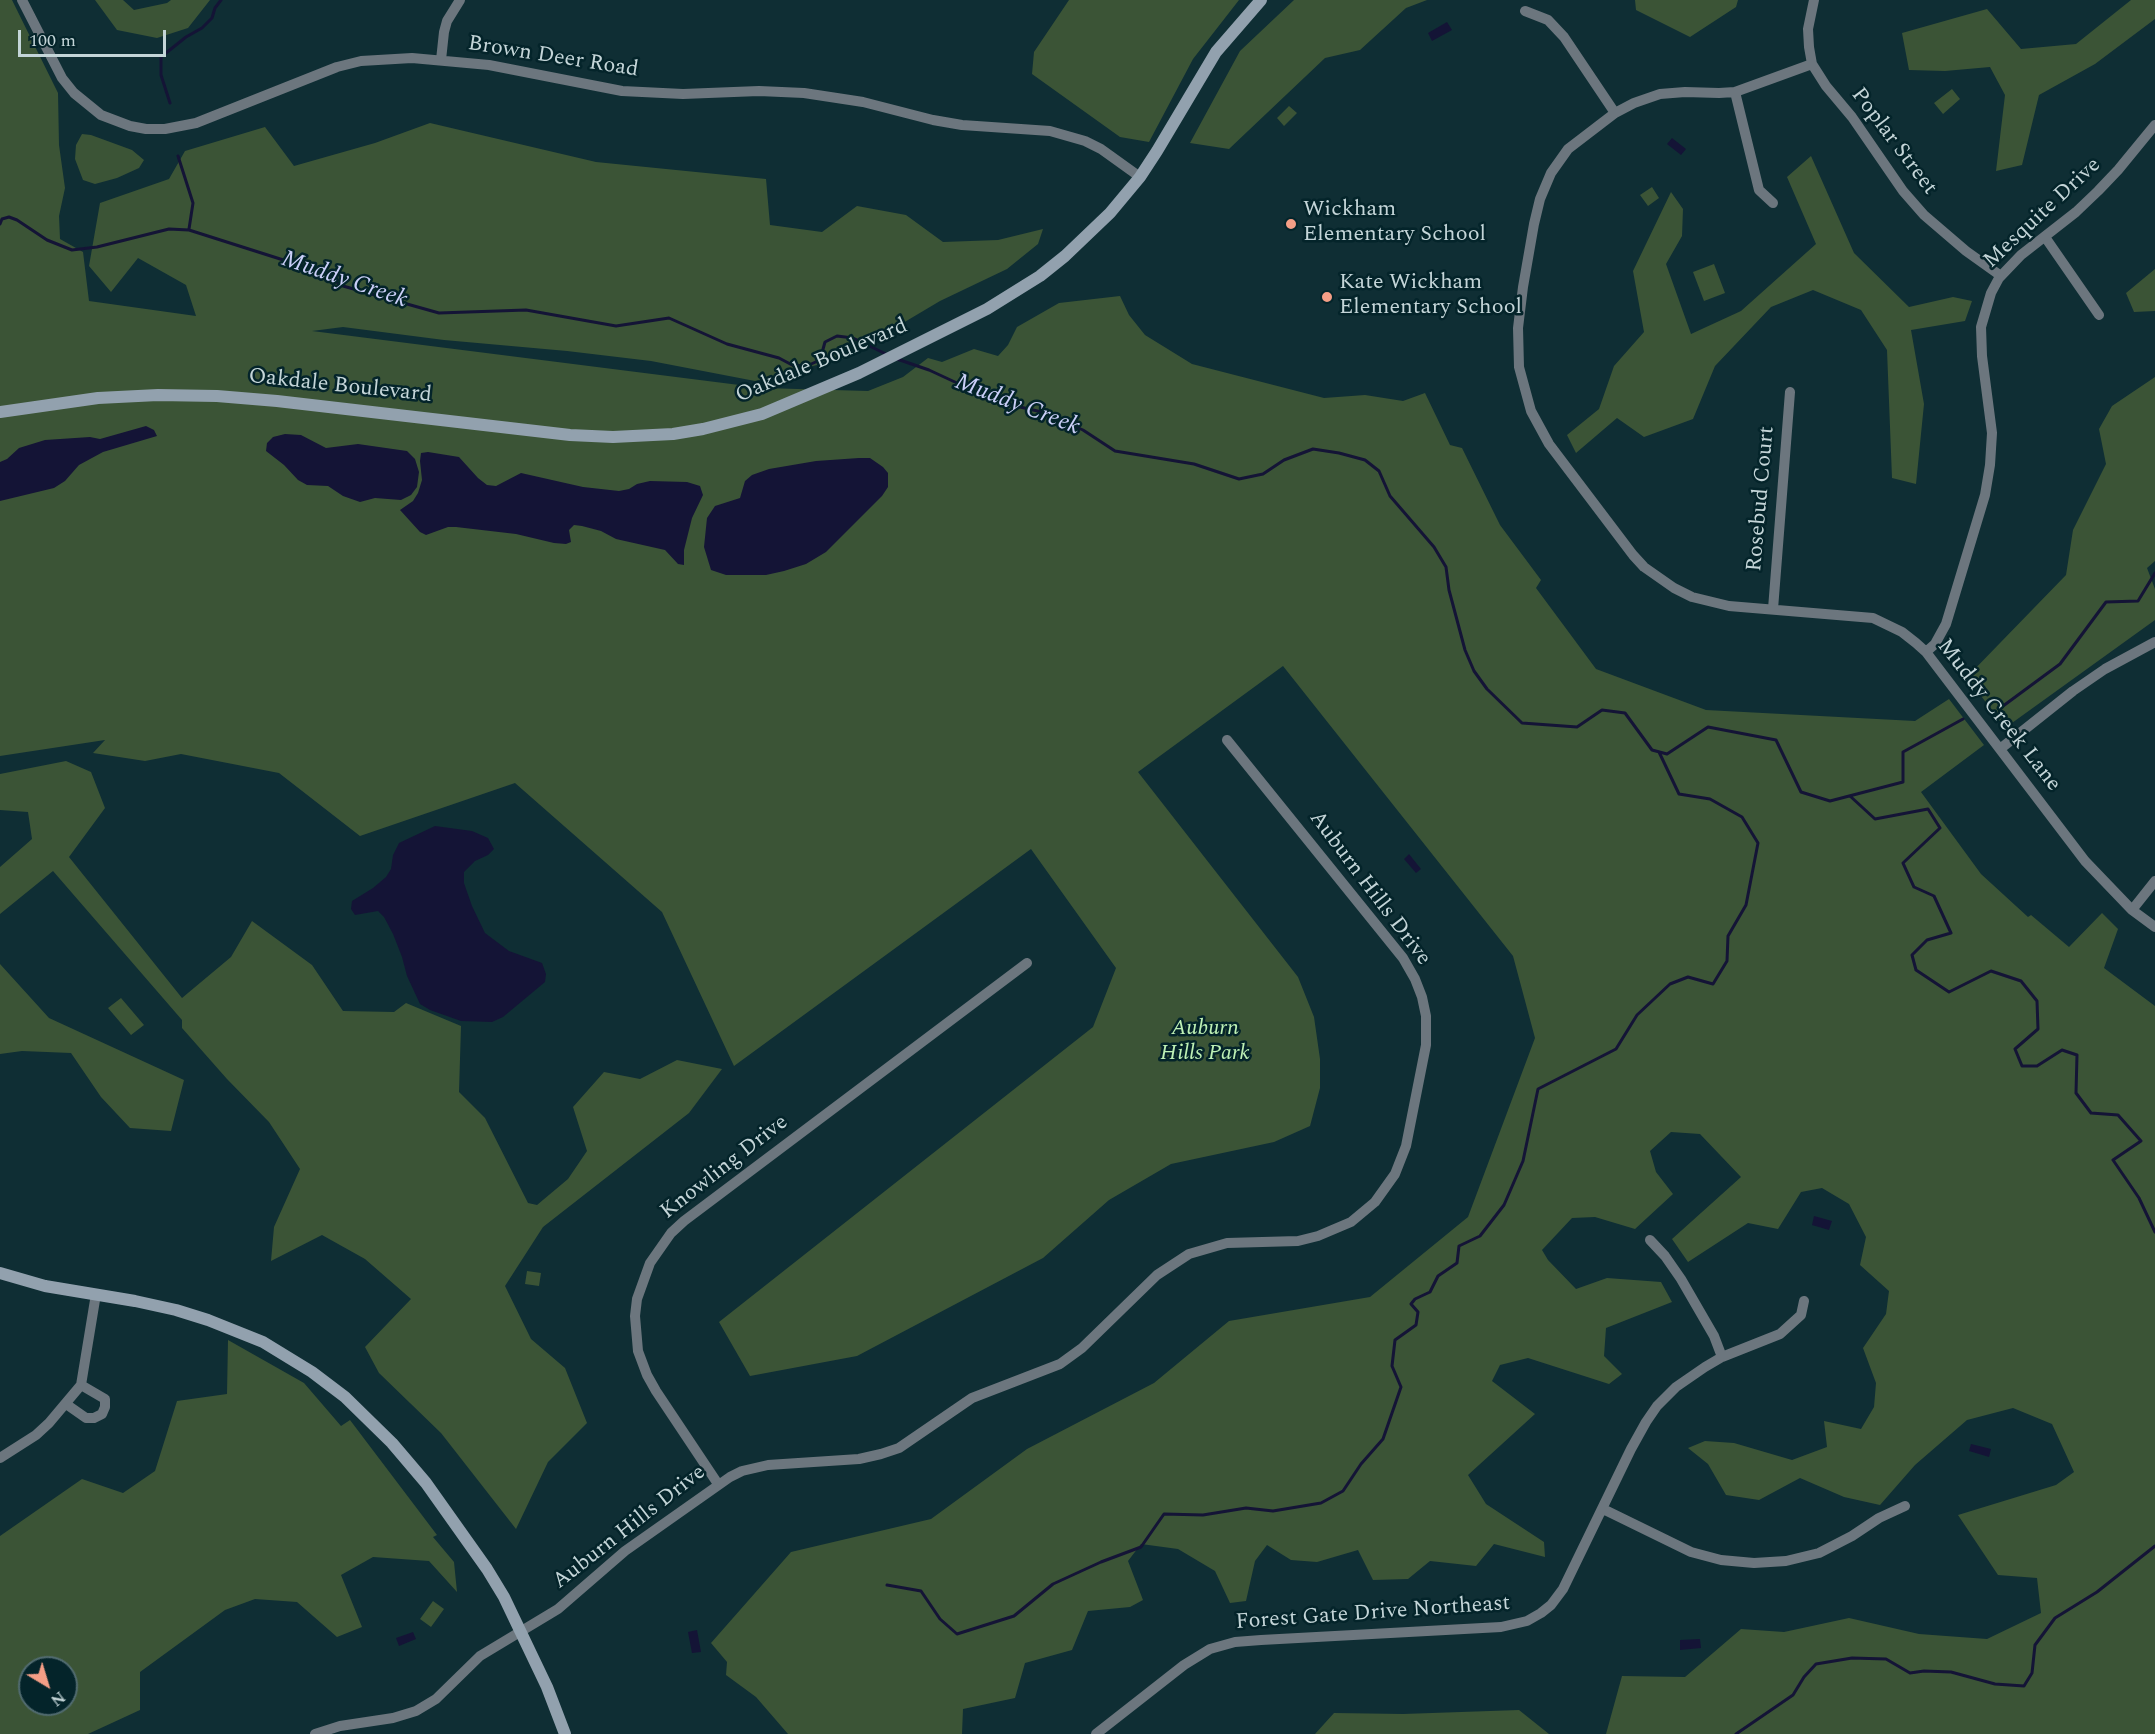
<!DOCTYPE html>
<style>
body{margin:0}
#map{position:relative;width:2155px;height:1734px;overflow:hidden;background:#0f2e34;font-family:Spectral,serif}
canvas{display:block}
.north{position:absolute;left:18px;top:1656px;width:60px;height:60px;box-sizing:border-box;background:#04242a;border:2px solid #516b70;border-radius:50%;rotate:142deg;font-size:16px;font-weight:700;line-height:24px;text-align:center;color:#c4d5d8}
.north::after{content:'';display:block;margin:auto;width:21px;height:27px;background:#f49e86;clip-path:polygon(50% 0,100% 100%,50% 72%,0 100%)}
.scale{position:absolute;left:18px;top:30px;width:148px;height:27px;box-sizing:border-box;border:3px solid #c4d5d8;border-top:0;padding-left:8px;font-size:18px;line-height:21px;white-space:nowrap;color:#c4d5d8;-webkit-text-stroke:4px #04242a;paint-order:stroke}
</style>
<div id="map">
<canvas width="2155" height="1734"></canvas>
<div class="north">N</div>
<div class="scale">100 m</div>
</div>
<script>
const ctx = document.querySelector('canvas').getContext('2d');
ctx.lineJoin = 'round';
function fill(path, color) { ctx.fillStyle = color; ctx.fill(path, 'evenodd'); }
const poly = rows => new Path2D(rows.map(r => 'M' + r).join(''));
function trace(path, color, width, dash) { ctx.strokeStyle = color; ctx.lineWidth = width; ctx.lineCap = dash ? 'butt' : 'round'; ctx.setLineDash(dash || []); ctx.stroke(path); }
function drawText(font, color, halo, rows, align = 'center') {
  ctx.font = font + ' Spectral,serif'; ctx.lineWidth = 5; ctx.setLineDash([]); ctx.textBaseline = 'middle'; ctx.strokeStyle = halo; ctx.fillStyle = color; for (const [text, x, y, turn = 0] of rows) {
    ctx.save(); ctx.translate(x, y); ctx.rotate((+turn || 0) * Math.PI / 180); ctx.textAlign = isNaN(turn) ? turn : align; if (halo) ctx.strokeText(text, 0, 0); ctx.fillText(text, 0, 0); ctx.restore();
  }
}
fill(poly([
 [0,0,12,0,58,93,59,145,65,188,59,216,60,239,83,252,89,301,196,316,186,285,138,258,111,292,89,266,100,203,169,179,185,151,265,127,294,166,375,143,430,123,596,162,766,179,770,225,822,232,857,206,906,215,943,242,998,240,1043,229,1038,244,1007,269,940,301,844,358,755,381,651,361,567,351,444,340,343,327,312,331,763,388,868,391,903,377,928,358,942,362,974,349,998,356,1008,345,1017,327,1059,303,1120,296,1129,315,1145,335,1192,364,1324,398,1365,395,1403,401,1425,393,1450,445,1462,448,1500,525,1541,580,1536,588,1596,669,1706,710,1915,721,1949,699,1984,745,1921,792,1981,874,2028,917,2031,915,2069,947,2102,913,2118,929,2104,968,2155,1006,2155,1734,1606,1734,1622,1676,1685,1677,1741,1629,1784,1632,1849,1618,1919,1634,1987,1639,2041,1613,2037,1578,1998,1575,1958,1515,2056,1485,2074,1472,2052,1424,2013,1408,1967,1420,1915,1465,1880,1505,1844,1497,1800,1478,1759,1500,1726,1495,1708,1464,1688,1448,1705,1441,1734,1443,1792,1460,1827,1447,1824,1421,1861,1429,1874,1407,1876,1383,1863,1348,1886,1314,1889,1291,1860,1265,1866,1237,1849,1204,1822,1188,1801,1192,1778,1229,1748,1223,1688,1262,1672,1239,1741,1177,1700,1134,1671,1132,1650,1151,1656,1172,1673,1194,1635,1229,1595,1217,1572,1218,1542,1250,1548,1260,1576,1289,1607,1278,1661,1282,1672,1302,1606,1328,1604,1356,1622,1374,1609,1384,1528,1358,1500,1365,1492,1381,1535,1414,1468,1475,1486,1504,1544,1542,1545,1557,1494,1544,1476,1566,1430,1561,1408,1579,1373,1580,1358,1550,1317,1562,1291,1560,1267,1545,1255,1561,1246,1601,1230,1603,1215,1571,1178,1549,1141,1544,1128,1561,1143,1600,1130,1607,1088,1611,1072,1650,1025,1663,1015,1698,963,1709,962,1734,788,1734,756,1697,726,1675,727,1662,711,1643,791,1552,931,1519,1027,1449,1154,1383,1229,1321,1370,1297,1468,1217,1535,1038,1513,956,1283,666,1138,772,1298,977,1314,1017,1320,1059,1320,1088,1310,1126,1274,1142,1171,1164,1109,1200,1043,1258,857,1356,750,1376,719,1322,1093,1027,1116,968,1031,849,734,1066,662,912,515,783,360,836,279,773,181,754,145,761,93,753,105,740,0,756],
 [95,0,123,0,134,10,167,3,171,0,210,0,188,28,157,38,117,30],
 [1069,0,1239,0,1193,59,1149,142,1120,137,1032,74,1034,52],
 [1294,0,1427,0,1406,8,1360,50,1325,58,1229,149,1190,143,1240,51],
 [1635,0,1738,0,1736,7,1690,37,1636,10],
 [2131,0,2155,0,2155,19,2095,64,2039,95,2022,165,1996,171,2005,95,1990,67,1945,71,1909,70,1902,33,1987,9,2021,49,2076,44],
 [1952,89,1960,99,1943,114,1934,103],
 [1289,106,1297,113,1284,126,1277,118],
 [82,134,91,135,132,150,144,160,139,168,117,178,95,184,83,180,75,159,76,145],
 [1811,156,1854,253,1909,307,1953,297,1972,301,1965,321,1911,330,1924,404,1916,484,1892,478,1887,350,1861,310,1813,290,1771,307,1715,366,1693,419,1644,437,1617,418,1576,453,1567,435,1599,409,1614,366,1644,332,1633,271,1671,192,1683,209,1682,236,1666,264,1691,334,1741,311,1816,244,1787,177],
 [1652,187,1659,198,1648,206,1640,195],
 [1714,264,1725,293,1704,301,1693,272],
 [2155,269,2155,311,2134,312,2126,293],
 [2155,377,2155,561,2147,568,2155,589,2155,620,2005,728,1967,677,2066,575,2073,530,2106,464,2099,429,2112,406],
 [66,761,91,772,105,808,69,857,182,998,231,957,252,921,312,965,343,1011,394,1012,406,1003,461,1026,459,1092,485,1118,528,1203,537,1205,568,1179,587,1151,573,1107,604,1072,640,1079,677,1060,722,1069,689,1113,543,1227,505,1286,531,1339,565,1368,587,1423,548,1462,516,1529,441,1433,379,1373,365,1347,411,1299,365,1259,322,1235,271,1261,274,1227,300,1169,269,1122,227,1079,182,1028,182,1020,53,871,0,914,0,867,32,839,28,812,0,810,0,774],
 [0,964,49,1018,184,1080,171,1131,130,1128,101,1097,71,1053,22,1051,0,1054],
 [121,998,144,1025,131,1035,108,1008],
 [527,1271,541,1273,539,1286,525,1284],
 [228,1340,304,1383,341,1426,350,1420,437,1535,433,1537,454,1562,457,1592,429,1561,373,1557,341,1575,362,1627,337,1637,297,1602,255,1599,225,1610,140,1672,140,1710,88,1734,0,1734,0,1536,82,1479,123,1493,155,1471,177,1401,227,1394],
 [30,1668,66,1668,66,1704,30,1704],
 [433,1601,444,1609,431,1627,420,1619],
 [1519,1710,1549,1734,1315,1734,1334,1713,1403,1714]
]), '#3b5436');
fill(poly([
 [1447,22,1452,30,1432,41,1428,33],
 [1672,138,1686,149,1681,155,1667,144],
 [146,426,154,430,157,436,103,452,79,465,65,481,54,488,0,501,0,462,7,459,19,448,45,440,90,437,100,439],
 [285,434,301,435,326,448,358,444,407,451,415,459,419,472,417,487,411,495,401,500,375,498,360,502,343,496,328,486,307,485,298,480,284,465,266,451,267,443,273,437],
 [428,452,459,457,478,478,487,485,496,486,521,473,583,487,619,491,629,489,637,484,650,481,687,482,700,486,703,495,692,518,684,550,684,565,678,564,665,550,616,539,601,531,582,526,574,525,569,530,571,542,566,544,554,543,516,534,456,527,448,527,426,535,420,532,400,510,413,501,418,493,422,480,420,461,421,453],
 [859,458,870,458,883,467,888,473,888,487,882,496,826,552,806,564,784,571,766,575,726,575,711,570,704,547,707,518,715,506,740,498,745,481,752,475,769,469,816,461],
 [435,826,472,831,488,838,494,849,488,855,475,861,464,872,464,883,472,906,485,933,509,951,542,963,546,974,545,982,503,1017,492,1022,461,1021,430,1010,420,1004,407,976,402,957,393,934,384,917,378,911,355,915,351,909,352,901,373,888,386,877,391,869,393,855,399,843],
 [1409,854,1421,869,1416,873,1404,859],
 [1814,1216,1832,1221,1829,1230,1812,1225],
 [1971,1444,1991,1449,1989,1457,1969,1451],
 [697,1630,701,1652,692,1653,688,1632],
 [413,1632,416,1639,399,1646,396,1638],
 [1700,1639,1701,1648,1680,1650,1680,1640]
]), '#141436');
trace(poly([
 [170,103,161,75,161,57,186,37,202,28,212,18,215,8,221,0],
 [178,156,193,203,189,229],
 [0,224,2,219,9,217,17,220,47,240,72,250,97,247,169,229,189,230,318,271,343,286,439,313,526,310,616,326,669,318,727,344,779,358,794,366,809,365,820,360,825,342,837,336,853,338,888,355],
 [897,359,929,370,998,402,1042,412,1083,430,1115,451,1194,464,1239,479,1263,474,1284,460,1313,449,1339,453,1365,460,1379,471,1390,496,1434,547,1446,567,1449,590,1465,650,1474,671,1487,689,1522,723,1577,727,1602,710,1625,713,1652,750,1667,754,1708,727,1776,740,1801,792,1830,801,1903,782,1903,752,1963,719],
 [1999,709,2060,664,2106,602,2138,601,2155,573],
 [1850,796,1875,819,1928,809,1940,828,1903,863,1914,887,1934,896,1951,933,1927,940,1912,955,1916,970,1949,992,1991,971,2021,981,2037,1001,2038,1029,2015,1049,2022,1066,2037,1066,2062,1050,2077,1055,2076,1093,2091,1113,2118,1115,2141,1141,2113,1160,2139,1198,2155,1232],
 [887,1585,921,1591,940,1619,957,1634,1014,1616,1053,1584,1101,1562,1141,1547,1164,1514,1203,1515,1246,1508,1273,1511,1321,1503,1343,1491,1361,1464,1383,1439,1401,1387,1392,1366,1395,1340,1416,1325,1418,1312,1411,1304,1415,1299,1430,1292,1438,1276,1457,1263,1459,1246,1480,1236,1504,1205,1523,1161,1538,1089,1616,1049,1637,1015,1670,984,1688,977,1713,984,1727,961,1728,936,1746,905,1758,843,1742,817,1710,799,1679,794,1659,752],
 [1736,1734,1793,1695,1804,1677,1816,1664,1852,1658,1886,1659,1910,1673,1924,1671,1951,1672,1995,1684,2024,1686,2032,1673,2035,1645,2055,1618,2097,1592,2155,1546]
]), '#141436', 3);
trace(poly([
 [22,0,62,78,74,93,101,115,130,126,146,129,165,129,196,123,337,67,361,61,412,58,489,65,622,91,683,94,759,91,804,93,863,102,933,120,962,125,1050,131,1085,141,1101,149,1140,177],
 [1814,0,1808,29,1809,47,1812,64,1826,86,1852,117,1903,191,1924,215,1966,251,2001,276],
 [1525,11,1548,20,1564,37,1615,113],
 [441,60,444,32,447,21,460,0],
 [1812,64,1735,92,1719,93,1685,92,1660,94,1634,103,1615,113,1568,149,1551,173,1540,199,1534,224,1523,287,1518,328,1519,367,1531,411,1549,444,1633,555,1644,567,1674,588,1692,597,1729,606,1873,618,1902,632,1916,643,1926,652,2085,861,2132,910,2155,927],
 [1735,92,1759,190,1773,203],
 [2045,237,2099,315],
 [1773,609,1790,392],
 [1926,652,1935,644,1946,624,1985,495,1990,465,1992,433,1982,356,1981,327,1991,293,1999,278,2021,255,2076,212,2098,191,2118,170,2155,125],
 [2000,749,2073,691,2105,669,2155,642],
 [2132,910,2155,881],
 [1650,1240,1665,1256,1681,1279,1714,1336,1722,1357],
 [66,1404,86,1418,94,1418,102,1414,105,1407,105,1399,81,1385],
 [0,1458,36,1435,49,1423,81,1385,96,1294],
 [718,1484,656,1391,647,1375,638,1351,635,1316,637,1299,650,1263,671,1233,684,1221,1027,963],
 [1603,1509,1691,1552,1721,1560,1754,1563,1786,1561,1819,1553,1852,1536,1879,1518,1905,1506],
 [315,1734,340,1726,393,1718,416,1711,436,1699,480,1656,558,1609,625,1551,730,1477,742,1471,768,1465,859,1459,881,1454,899,1448,972,1398,1060,1364,1082,1348,1157,1275,1189,1254,1227,1243,1298,1241,1318,1236,1351,1222,1375,1202,1395,1174,1406,1146,1426,1045,1426,1016,1422,997,1415,979,1403,958,1227,740],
 [1096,1734,1184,1665,1210,1649,1235,1642,1261,1640,1501,1627,1527,1621,1541,1613,1551,1605,1563,1589,1631,1449,1646,1422,1657,1406,1676,1387,1705,1367,1722,1357,1780,1334,1801,1315,1804,1301]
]), '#6c767e', 10);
trace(poly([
 [0,412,98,398,158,395,217,396,277,401,570,435,613,437,673,434,703,429,762,414,859,373,987,309,1040,276,1065,256,1110,213,1140,177,1157,151,1216,52,1261,0],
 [0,1273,45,1286,135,1301,176,1310,208,1320,263,1342,312,1372,345,1397,392,1443,426,1483,487,1569,504,1597,547,1687,565,1734]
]), '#92a1ae', 12);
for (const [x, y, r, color] of [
 [1291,224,6,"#f49e86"],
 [1327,297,6,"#f49e86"]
]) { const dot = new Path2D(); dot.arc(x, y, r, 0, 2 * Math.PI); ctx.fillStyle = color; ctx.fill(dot); trace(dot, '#04242a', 2); }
drawText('22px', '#c4d5d8', '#04242a', [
 ["Brown Deer Road",553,58,9],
 ["Poplar Street",1893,142,53],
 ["Mesquite Drive",2043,214,-43],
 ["Oakdale Boulevard",822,362,-23],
 ["Oakdale Boulevard",340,387,6],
 ["Rosebud Court",1762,499,-85],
 ["Muddy Creek Lane",1998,716,52],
 ["Auburn Hills Drive",1369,889,53],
 ["Knowling Drive",725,1168,-38],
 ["Auburn Hills Drive",630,1528,-38],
 ["Forest Gate Drive Northeast",1373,1614,-4]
]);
drawText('22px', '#c4d5d8', '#04242a', [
 ["Wickham",1303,211],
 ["Elementary School",1303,236],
 ["Kate Wickham",1339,284],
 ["Elementary School",1339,309]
], 'left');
drawText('italic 22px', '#bef1b5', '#04242a', [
 ["Auburn",1205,1030],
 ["Hills Park",1205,1055]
]);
drawText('italic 24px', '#cacff8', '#04242a', [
 ["Muddy Creek",344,281,19],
 ["Muddy Creek",1017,406,21]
]);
</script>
